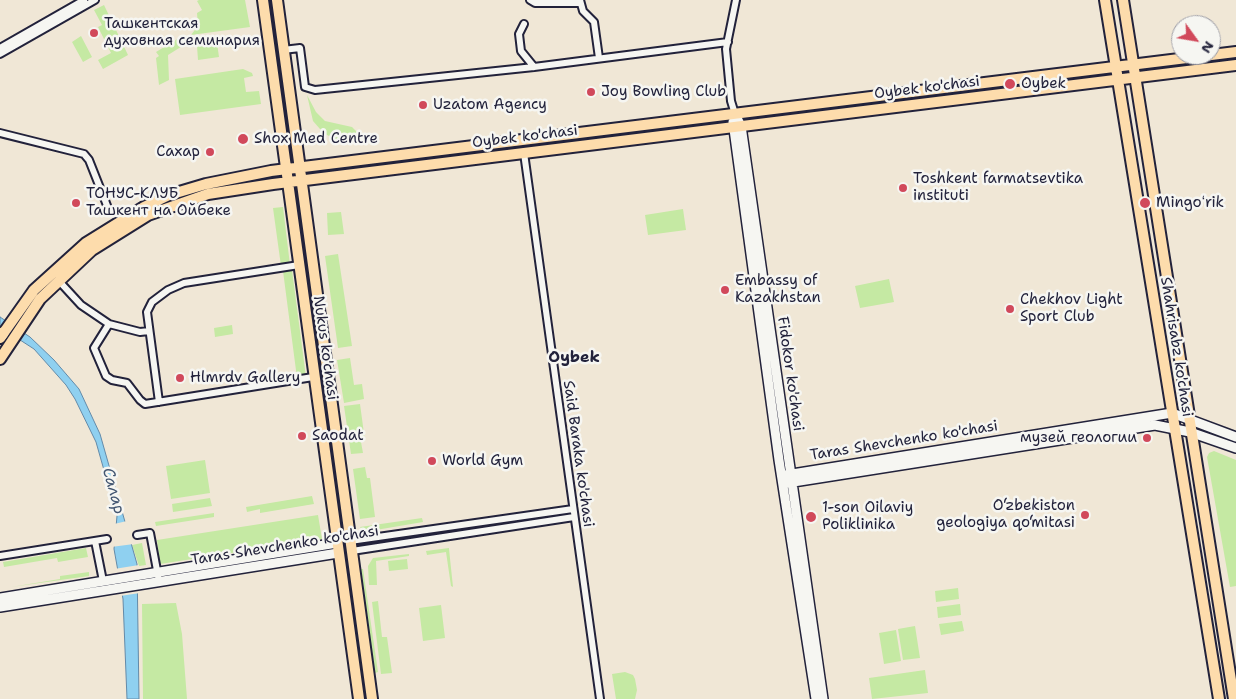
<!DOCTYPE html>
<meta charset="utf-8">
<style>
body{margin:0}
#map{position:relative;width:1236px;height:699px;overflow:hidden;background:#f0e7d6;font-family:"Shantell Sans",sans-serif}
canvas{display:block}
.north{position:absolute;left:1171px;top:15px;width:50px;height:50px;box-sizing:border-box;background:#f6f6f2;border:1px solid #a1a1a9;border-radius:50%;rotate:122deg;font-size:14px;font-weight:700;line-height:20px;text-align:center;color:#22223b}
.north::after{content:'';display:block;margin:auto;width:18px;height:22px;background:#d1495b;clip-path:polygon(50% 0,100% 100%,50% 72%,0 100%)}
</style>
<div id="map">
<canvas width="1236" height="699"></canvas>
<div class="north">N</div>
</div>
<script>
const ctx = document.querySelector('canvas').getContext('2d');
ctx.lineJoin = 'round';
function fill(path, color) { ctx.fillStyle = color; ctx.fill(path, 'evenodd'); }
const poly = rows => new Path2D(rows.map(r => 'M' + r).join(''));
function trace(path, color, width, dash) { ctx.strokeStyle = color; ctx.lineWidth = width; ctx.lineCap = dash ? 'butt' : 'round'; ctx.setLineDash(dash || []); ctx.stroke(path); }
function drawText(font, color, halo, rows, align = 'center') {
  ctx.font = font + ' "Shantell Sans",sans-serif'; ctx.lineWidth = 5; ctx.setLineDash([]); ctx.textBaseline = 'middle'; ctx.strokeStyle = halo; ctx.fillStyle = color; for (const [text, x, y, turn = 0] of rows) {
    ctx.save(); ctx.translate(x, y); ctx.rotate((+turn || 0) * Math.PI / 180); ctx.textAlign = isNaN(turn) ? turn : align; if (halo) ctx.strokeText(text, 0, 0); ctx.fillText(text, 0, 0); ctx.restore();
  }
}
fill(poly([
 [199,0,245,0,250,27,191,35,198,26,197,13,202,10,197,1],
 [104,5,128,55,103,69,98,60,111,53,98,27,102,25,94,10],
 [81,36,92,57,83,62,72,42],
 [179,38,184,45,168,55,169,80,159,85,156,58,159,56,156,52],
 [217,43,219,57,198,60,197,46],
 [243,69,252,73,253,76,244,78,246,92,259,91,261,104,180,115,175,79],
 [307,95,316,112,325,121,352,127,357,132,352,142,342,142,327,135,320,129,313,121],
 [283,207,290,265,281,266,273,208],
 [683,209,686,230,648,235,645,215],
 [341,212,344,234,328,235,327,213],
 [338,254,352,346,338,348,325,256],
 [292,270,306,377,297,378,283,271],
 [889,279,894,302,860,308,855,286],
 [232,325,233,334,215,337,214,328],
 [350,358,354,385,362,384,364,399,344,403,337,360],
 [360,404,365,441,361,442,363,453,351,454,344,406],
 [1214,451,1236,460,1236,586,1230,587,1207,457,1209,453],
 [205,460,210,493,171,499,166,466],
 [365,467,367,478,370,478,375,517,360,519,353,469],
 [312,496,314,504,260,513,260,509,247,512,246,507],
 [210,498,212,506,173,512,172,504],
 [214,513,214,517,156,526,155,522],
 [318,515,322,539,160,564,157,540],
 [422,518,423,522,364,532,360,527],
 [142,543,146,565,139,566,132,545],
 [86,548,88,557,58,562,57,558,4,567,3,562],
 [449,548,449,549,453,587,451,586,446,552,427,555,426,551],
 [409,554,409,556,376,561,377,585,369,585,368,566,373,558],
 [407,559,408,569,389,571,388,561],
 [361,569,363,569,378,672,375,673],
 [89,572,89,576,11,587,60,579,60,576],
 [958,588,959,599,936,602,935,591],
 [378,601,382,637,387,637,392,673,381,674,372,602],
 [176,603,182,634,187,699,143,699,142,604],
 [960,604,961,615,938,618,937,607],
 [441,605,445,638,423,641,419,608],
 [962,621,964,631,941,635,939,624],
 [915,626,920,658,903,660,898,629],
 [896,630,901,661,884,664,879,633],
 [925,670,928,693,872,699,869,678],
 [625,672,633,675,635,679,637,690,635,699,616,699,612,674]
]), '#c5e9a3');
const water = poly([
 [0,317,30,337,54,360,79,389,100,434,137,564,139,699,127,699,123,599,114,549,117,516,96,442,75,399,66,385,34,349,0,327,0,317]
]);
fill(water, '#8fd0f0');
trace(water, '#638aa8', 1);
fill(poly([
 [127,521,134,544,111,547,114,524],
 [139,565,140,593,120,596,114,569]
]), '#f0e7d6');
const street = poly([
 [530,0,535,3,580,3],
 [580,0,583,11,594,22,599,58],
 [524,24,519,34,521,51,534,67],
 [0,48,84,0],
 [283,50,300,48,305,87,315,90,534,67,728,42],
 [0,54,95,0],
 [735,114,731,101,726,49,736,0],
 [0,133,84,154,89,160,108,208],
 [524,153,600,699],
 [58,280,81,305,109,324,94,348,106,376,112,380,127,383,140,400,145,404,313,377],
 [109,324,140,332,149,331],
 [159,402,147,312,152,302,168,290,184,283,299,265],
 [137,535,150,533,159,581],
 [95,541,103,581],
 [350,541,573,509],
 [352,551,574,517],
 [0,556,107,539]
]);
const secondary = poly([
 [735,114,741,126,823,699],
 [733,122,779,460,816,699],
 [786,475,1172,413,1236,437],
 [787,483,1155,425,1190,432,1236,448],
 [0,598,337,543],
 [0,607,338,553]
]);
const primary = poly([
 [263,0,359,699],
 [277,0,372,699],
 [1105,0,1219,699],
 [1123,0,1234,699],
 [0,338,34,290,86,243,144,207,169,195,206,184,271,171,1236,52],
 [0,359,40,299,92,250,148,215,208,194,273,184,1236,65]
]);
const highway = poly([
 [0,337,3,333]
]);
trace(street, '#22223b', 10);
trace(secondary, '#22223b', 12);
trace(primary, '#22223b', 14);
trace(highway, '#22223b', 15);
trace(street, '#f6f6f2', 6);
trace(secondary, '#f6f6f2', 9);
trace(primary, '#fddcac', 10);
trace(highway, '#fddcac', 11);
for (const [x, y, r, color] of [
 [94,33,5,"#d1495b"],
 [1010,84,6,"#d1495b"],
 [591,92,5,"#d1495b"],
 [423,105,5,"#d1495b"],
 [243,139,6,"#d1495b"],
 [210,152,5,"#d1495b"],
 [903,188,5,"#d1495b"],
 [76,203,5,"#d1495b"],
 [1145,203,6,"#d1495b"],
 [725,290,5,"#d1495b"],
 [1010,309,5,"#d1495b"],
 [180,378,5,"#d1495b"],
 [302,436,5,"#d1495b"],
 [1147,438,5,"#d1495b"],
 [432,461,5,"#d1495b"],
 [1085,515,5,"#d1495b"],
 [811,517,6,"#d1495b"]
]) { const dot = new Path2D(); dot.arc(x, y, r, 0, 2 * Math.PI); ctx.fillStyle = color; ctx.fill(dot); trace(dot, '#f6f6f2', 2); }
drawText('15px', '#22223b', '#f6f6f2', [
 ["Ташкентская",104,24],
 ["духовная семинария",104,41],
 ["Oybek",1021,84],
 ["Joy Bowling Club",601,92],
 ["Uzatom Agency",433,105],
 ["Shox Med Centre",254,139],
 ["Сахар",200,152,"right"],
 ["Toshkent farmatsevtika",913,179],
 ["instituti",913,196],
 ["ТОНУС-КЛУБ",86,194],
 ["Ташкент на Ойбеке",86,211],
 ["Mingoʻrik",1156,203],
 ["Embassy of",735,281],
 ["Kazakhstan",735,298],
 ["Chekhov Light",1020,300],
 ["Sport Club",1020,317],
 ["Hlmrdv Gallery",190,378],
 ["Saodat",312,436],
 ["музей геологии",1137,438,"right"],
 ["World Gym",442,461],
 ["O‘zbekiston",1075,506,"right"],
 ["geologiya qo‘mitasi",1075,523,"right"],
 ["1-son Oilaviy",822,508],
 ["Poliklinika",822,525]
], 'left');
drawText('15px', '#22223b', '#f6f6f2', [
 ["Oybek ko'chasi",927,88,-7],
 ["Oybek ko'chasi",525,137,-7],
 ["Shahrisabz ko'chasi",1176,347,81],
 ["Nukus ko'chasi",325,348,82],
 ["Fidokor ko'chasi",790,374,82],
 ["Taras Shevchenko ko'chasi",904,441,-9],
 ["Said Baraka ko'chasi",578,454,82],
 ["Taras Shevchenko ko'chasi",285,546,-9]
]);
drawText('bold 16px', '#22223b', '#f6f6f2', [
 ["Oybek",574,358]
]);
drawText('italic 16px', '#435671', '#f6f6f2', [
 ["Салар",113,491,75]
]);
</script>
